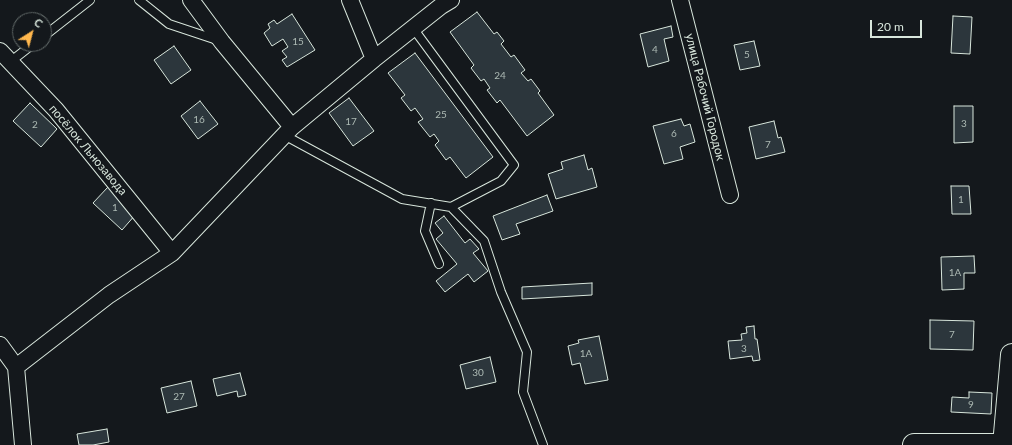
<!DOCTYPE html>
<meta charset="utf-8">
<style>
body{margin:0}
#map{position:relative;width:1012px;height:445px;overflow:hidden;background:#14181c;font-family:Lato,sans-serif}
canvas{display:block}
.north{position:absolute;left:12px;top:12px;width:40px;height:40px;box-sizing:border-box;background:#14181c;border:1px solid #626a69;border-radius:50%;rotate:36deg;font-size:11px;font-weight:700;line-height:16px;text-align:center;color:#d8e6dc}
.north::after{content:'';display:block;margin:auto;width:14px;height:18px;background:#ffb74d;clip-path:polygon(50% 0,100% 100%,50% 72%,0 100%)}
.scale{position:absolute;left:870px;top:20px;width:52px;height:18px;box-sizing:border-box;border:2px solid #d8e6dc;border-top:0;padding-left:5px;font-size:12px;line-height:14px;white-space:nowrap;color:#d8e6dc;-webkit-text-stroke:3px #14181c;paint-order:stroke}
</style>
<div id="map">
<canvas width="1012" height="445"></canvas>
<div class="north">С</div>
<div class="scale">20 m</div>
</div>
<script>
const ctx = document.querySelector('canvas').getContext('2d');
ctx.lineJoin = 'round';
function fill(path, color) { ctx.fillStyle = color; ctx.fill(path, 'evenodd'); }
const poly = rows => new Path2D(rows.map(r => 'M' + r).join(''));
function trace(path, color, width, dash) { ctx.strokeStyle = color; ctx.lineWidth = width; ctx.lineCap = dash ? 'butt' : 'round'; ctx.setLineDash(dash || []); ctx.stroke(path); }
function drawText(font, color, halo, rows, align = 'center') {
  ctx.font = font + ' Lato,sans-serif'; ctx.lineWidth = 3; ctx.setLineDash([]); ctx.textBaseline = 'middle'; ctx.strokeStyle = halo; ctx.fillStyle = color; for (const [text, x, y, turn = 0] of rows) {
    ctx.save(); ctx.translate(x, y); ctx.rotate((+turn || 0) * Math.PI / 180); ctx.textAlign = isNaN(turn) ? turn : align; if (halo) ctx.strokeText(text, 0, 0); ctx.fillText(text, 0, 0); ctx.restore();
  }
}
const building = poly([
 [477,12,494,34,497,32,504,41,501,44,511,57,514,55,525,70,521,73,528,81,531,79,540,91,538,93,554,115,527,136,500,100,497,103,487,90,490,88,484,79,481,81,471,68,474,65,450,32,477,12],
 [292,14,315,50,287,67,282,60,287,57,282,51,288,47,283,39,272,46,264,33,270,28,268,24,274,20,277,24,292,14],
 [953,16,972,17,970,54,951,53,953,16],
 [671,26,673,37,664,39,669,61,648,67,640,34,671,26],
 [754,41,760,66,740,70,734,45,754,41],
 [174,46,191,70,171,84,154,60,174,46],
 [415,53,493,157,466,178,450,157,446,160,435,145,439,141,434,134,430,137,418,122,423,119,415,108,411,111,401,98,405,95,388,73,415,53],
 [349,98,374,131,353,146,329,113,349,98],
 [200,101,218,124,198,139,181,116,200,101],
 [30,103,57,129,41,147,13,121,30,103],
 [954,106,973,106,973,142,954,143,954,106],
 [681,119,684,126,690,124,695,142,680,147,683,159,664,164,653,126,681,119],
 [774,121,778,138,781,137,785,152,756,159,749,127,774,121],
 [584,155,588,170,592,168,597,187,556,199,548,174,563,169,561,162,584,155],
 [951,186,969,186,971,214,952,214,951,186],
 [108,187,136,214,122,230,93,203,108,187],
 [547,195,553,211,516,224,520,234,502,240,493,216,547,195],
 [444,216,465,243,470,239,479,249,473,253,488,271,474,282,468,274,445,292,436,281,457,264,436,239,443,233,435,223,444,216],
 [974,256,975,273,964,273,964,289,942,290,941,257,974,256],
 [592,283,592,295,522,299,522,287,592,283],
 [930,320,974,321,973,350,930,349,930,320],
 [754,326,755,339,757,339,760,360,753,361,752,356,730,359,728,341,742,340,741,334,747,333,746,327,754,326],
 [599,336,608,380,585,384,580,363,572,365,568,346,579,343,578,340,599,336],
 [490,357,496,382,466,389,460,365,490,357],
 [240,373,246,395,238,397,237,391,217,396,213,379,240,373],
 [191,381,197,406,167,413,161,388,191,381],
 [969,392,992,393,991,414,951,412,952,397,969,398,969,392],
 [107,429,109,442,93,445,79,445,77,434,107,429]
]);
fill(building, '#2c363c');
trace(building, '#d8e6dc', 1);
const service = poly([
 [139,0,169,24,217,40],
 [44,36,90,0],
 [10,62,33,44],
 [284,135,402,199,451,207,501,181,514,165,413,28],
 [431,203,425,231,439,264],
 [451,207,484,241,501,292,527,352,523,392,543,445]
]);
const minor = poly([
 [191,0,222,42,292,127],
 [350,0,374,59],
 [680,0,730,195],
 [0,51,56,110,172,253],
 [0,345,16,367],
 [23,445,16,367,109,295,172,253,292,127,374,59,441,6,451,0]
]);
const secondary = poly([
 [914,445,1012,445],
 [1004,445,1012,355]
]);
trace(service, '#d8e6dc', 10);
trace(minor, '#d8e6dc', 18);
trace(secondary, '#d8e6dc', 24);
trace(service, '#14181c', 8);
trace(minor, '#14181c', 16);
trace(secondary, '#14181c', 22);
drawText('10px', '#adbab4', null, [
 ["15",298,42],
 ["4",655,50],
 ["5",747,55],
 ["24",500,76],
 ["25",441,115],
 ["16",199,120],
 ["17",351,122],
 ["3",964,124],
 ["2",35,125],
 ["6",674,134],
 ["7",768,145],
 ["1",961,200],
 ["1",115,208],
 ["1А",955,273],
 ["7",952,335],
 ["3",744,349],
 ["1А",586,354],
 ["30",478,373],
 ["27",179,397],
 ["9",971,405]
]);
drawText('12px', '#d8e6dc', '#14181c', [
 ["улица Рабочий Городок",705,97,76],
 ["посёлок Льнозавода",88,150,50]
]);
</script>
